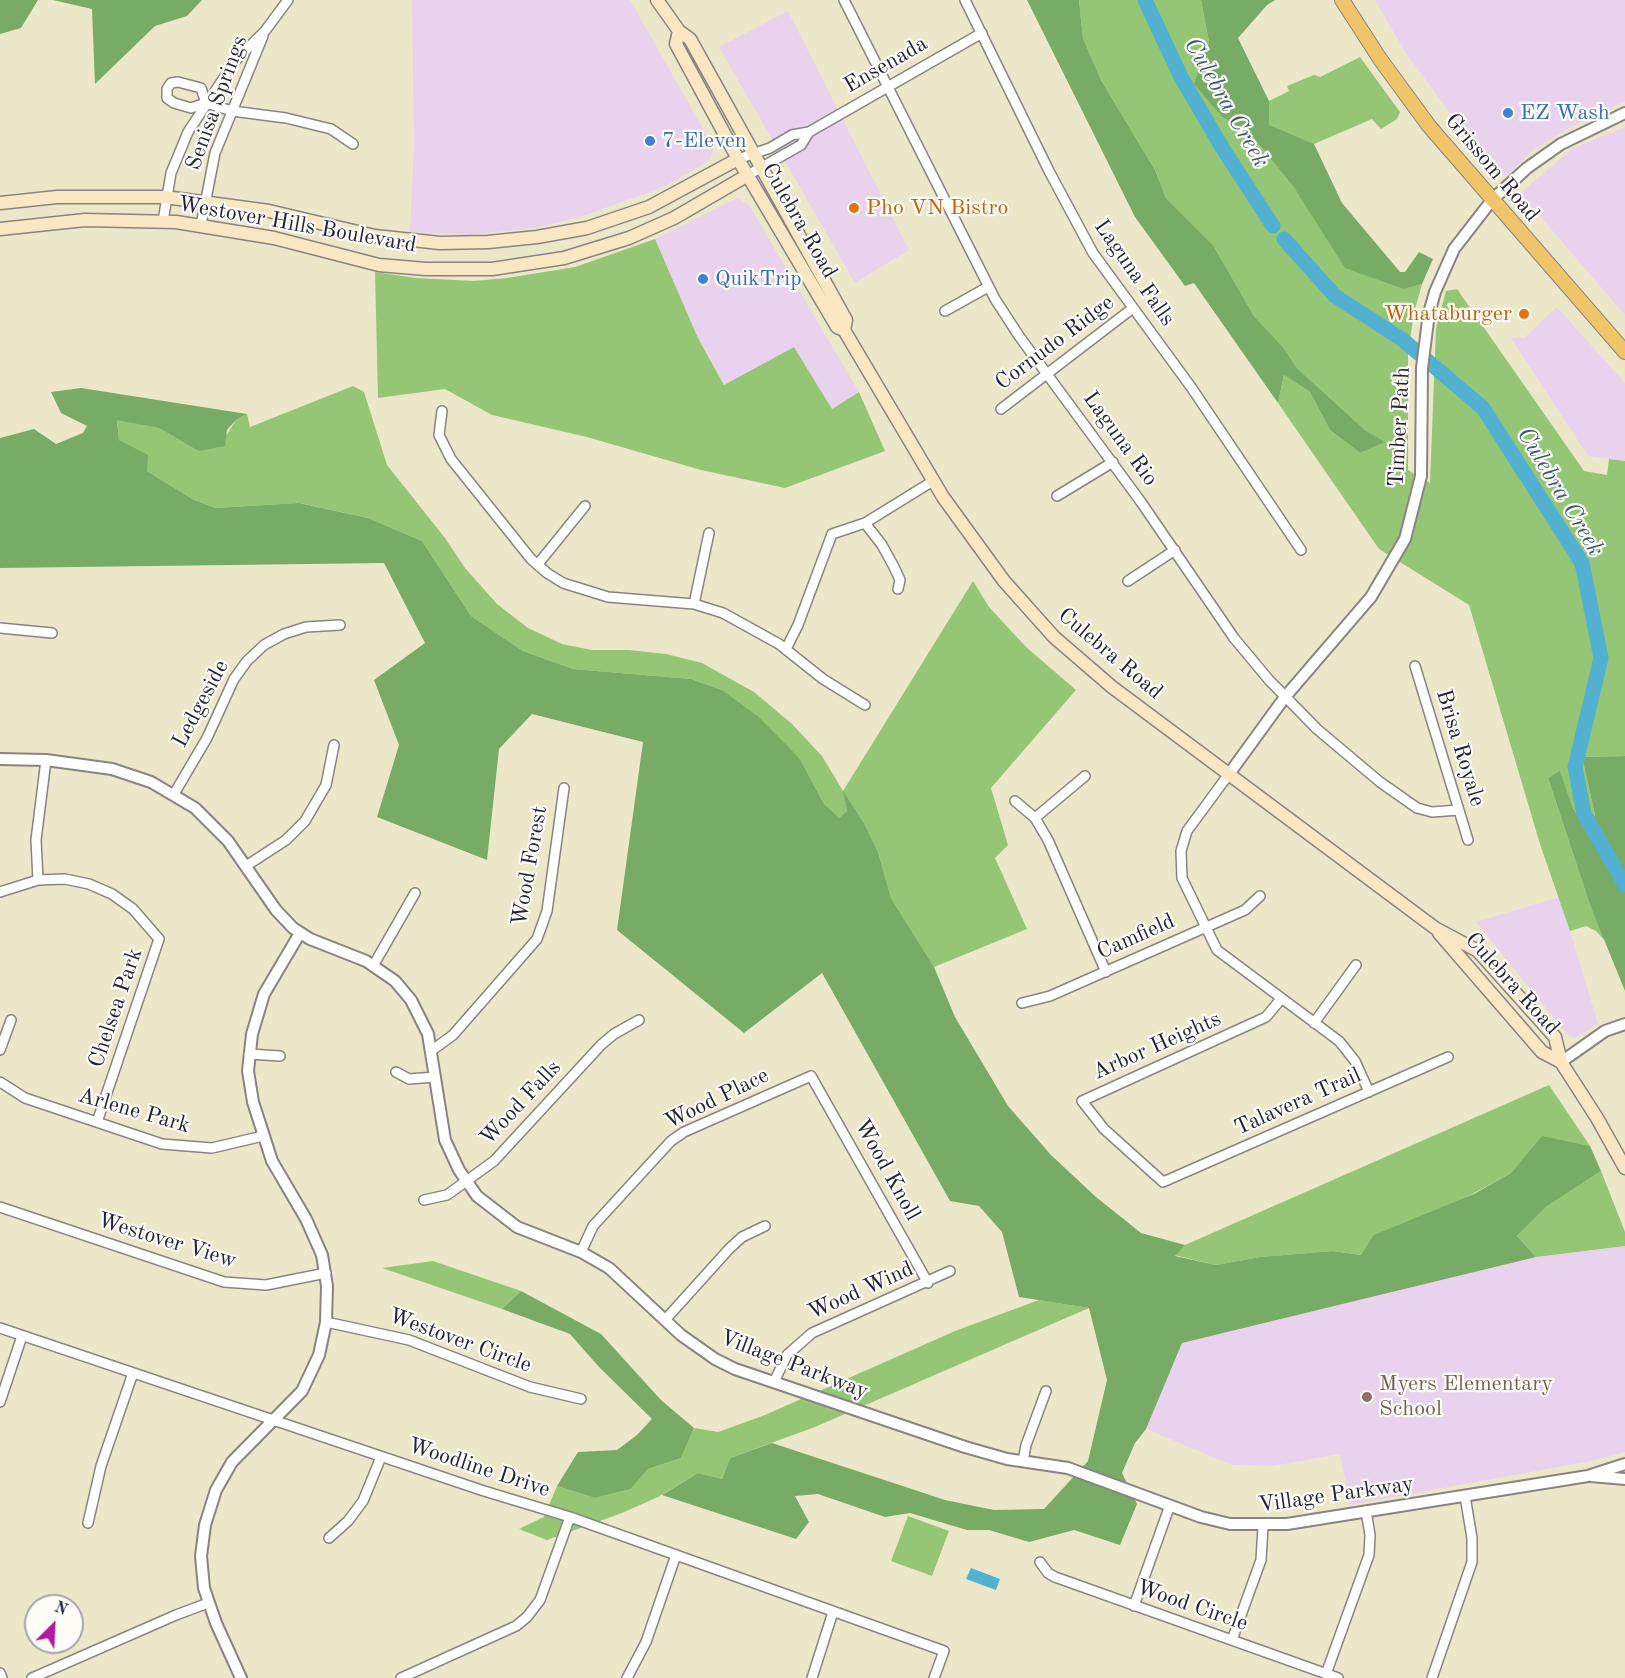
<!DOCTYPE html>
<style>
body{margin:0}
#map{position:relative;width:1625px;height:1678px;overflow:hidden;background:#ede7ca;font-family:"Old Standard TT",serif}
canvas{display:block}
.north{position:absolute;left:24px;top:1594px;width:60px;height:60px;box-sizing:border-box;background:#fdfcf7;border:2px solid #a5a5ac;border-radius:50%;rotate:24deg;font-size:16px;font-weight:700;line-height:24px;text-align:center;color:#22223b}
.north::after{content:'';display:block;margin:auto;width:21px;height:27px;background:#b5179e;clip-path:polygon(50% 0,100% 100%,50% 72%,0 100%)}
</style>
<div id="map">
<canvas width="1625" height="1678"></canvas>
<div class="north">N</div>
</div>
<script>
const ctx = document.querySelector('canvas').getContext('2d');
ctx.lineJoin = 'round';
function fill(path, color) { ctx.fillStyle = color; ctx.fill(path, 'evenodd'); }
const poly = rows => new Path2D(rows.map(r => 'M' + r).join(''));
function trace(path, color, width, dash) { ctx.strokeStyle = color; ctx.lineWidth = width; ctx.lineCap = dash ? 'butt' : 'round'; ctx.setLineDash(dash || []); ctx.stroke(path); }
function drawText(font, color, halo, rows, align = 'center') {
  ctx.font = font + ' "Old Standard TT",serif'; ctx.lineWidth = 4.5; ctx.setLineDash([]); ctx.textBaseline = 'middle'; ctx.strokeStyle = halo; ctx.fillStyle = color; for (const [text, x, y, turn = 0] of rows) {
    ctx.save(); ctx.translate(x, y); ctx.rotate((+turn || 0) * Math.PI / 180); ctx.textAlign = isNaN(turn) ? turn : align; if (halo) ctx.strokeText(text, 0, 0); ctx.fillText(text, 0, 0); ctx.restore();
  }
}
fill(poly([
 [412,0,630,0,714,148,710,160,664,187,577,218,534,228,468,235,410,232,414,143],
 [1375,0,1625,0,1625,101,1573,126,1534,149,1507,175,1494,174,1404,50],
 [788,11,909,250,855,283,719,47],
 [1625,127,1625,315,1520,193,1573,148],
 [737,198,749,205,859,392,832,409,794,347,725,385,698,338,655,239],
 [1557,307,1625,383,1625,461,1588,456,1511,338,1524,338],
 [1560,897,1598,1024,1575,1038,1567,1034,1476,922],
 [1625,1246,1625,1452,1591,1461,1350,1505,1340,1454,1272,1466,1232,1465,1146,1429,1182,1343,1536,1257]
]), '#e9d2ed');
fill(poly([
 [1079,0,1201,0,1209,42,1195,84,1222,117,1249,132,1295,189,1403,289,1422,284,1414,313,1408,353,1408,470,1430,483,1436,328,1446,291,1457,289,1584,471,1607,475,1609,459,1625,461,1625,756,1582,757,1595,815,1587,832,1573,808,1560,772,1548,778,1590,905,1607,943,1596,931,1586,926,1570,931,1540,844,1469,605,1379,549,1278,403,1284,375,1310,392,1330,430,1360,453,1384,442,1365,430,1297,368,1283,347,1254,316,1213,245,1166,198,1155,170,1101,80,1083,38],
 [1360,57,1400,112,1397,119,1381,129,1372,119,1314,144,1269,126,1269,101,1289,91,1287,86,1314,75,1320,77],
 [655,239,698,338,724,385,794,347,832,409,859,392,885,451,785,488,701,470,587,437,492,415,445,389,378,398,375,272,416,278,474,281,507,278,575,267],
 [353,386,364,392,387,465,445,538,465,568,497,604,528,628,562,644,592,650,629,650,666,654,702,663,754,692,792,724,822,756,843,791,973,581,989,607,1026,647,1076,690,991,788,1008,845,995,858,1027,929,934,967,891,898,878,852,864,823,844,793,847,811,838,819,824,804,800,759,722,690,691,679,573,669,523,651,471,616,422,541,368,518,300,503,216,508,194,500,147,471,119,440,117,419,159,428,198,451,224,439,236,420,247,414,250,427],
 [1549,1085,1590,1146,1542,1137,1511,1173,1361,1255,1333,1251,1260,1257,1216,1265,1174,1255,1185,1245],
 [1601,1171,1625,1232,1625,1246,1536,1257,1517,1236,1546,1207],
 [433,1261,521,1291,502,1309,382,1268],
 [1039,1300,1089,1308,815,1427,730,1458,722,1479,698,1473,658,1497,622,1513,547,1540,519,1529,544,1517,557,1486,595,1498,631,1489,648,1469,681,1458,694,1428,718,1432,765,1415,955,1331],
 [908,1516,949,1531,932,1576,891,1561]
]), '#95c675');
fill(poly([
 [0,0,38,0,21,28,0,34],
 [53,0,202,0,187,16,155,26,95,84,92,9],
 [1027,0,1079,0,1083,38,1101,80,1155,170,1166,198,1213,245,1254,316,1283,347,1297,368,1365,430,1385,442,1360,453,1330,430,1310,392,1284,375,1278,403,1194,283,1185,286,1135,217],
 [1201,0,1275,0,1267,5,1238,38,1269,101,1269,125,1314,144,1342,203,1400,272,1405,272,1419,252,1433,259,1422,284,1404,289,1345,268,1295,189,1249,132,1222,117,1194,84,1209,42],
 [81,388,247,414,236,420,227,430,225,446,198,451,159,428,117,420,119,440,148,455,147,471,194,500,216,508,299,503,368,518,422,541,471,616,523,651,573,669,691,679,722,690,760,718,800,759,824,804,839,818,847,811,843,791,864,823,878,852,891,898,934,967,955,1017,1008,1106,1051,1155,1096,1197,1141,1233,1185,1245,1175,1256,1216,1265,1260,1257,1333,1251,1361,1255,1374,1235,1474,1194,1511,1173,1542,1136,1590,1146,1601,1171,1546,1207,1517,1236,1536,1257,1182,1343,1146,1429,1135,1443,1122,1473,1137,1504,1120,1545,1074,1530,1029,1542,989,1530,967,1530,910,1513,885,1517,818,1494,795,1496,809,1522,796,1539,662,1495,698,1473,722,1479,730,1458,772,1443,945,1500,994,1510,1044,1509,1088,1461,1107,1380,1089,1308,1019,1297,1002,1232,979,1206,950,1201,822,973,744,1033,617,930,643,742,532,714,499,749,487,860,377,817,399,745,374,680,425,643,384,563,0,568,0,438,34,429,56,444,83,433,87,426,61,413,51,392],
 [1625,756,1625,991,1590,905,1548,778,1560,771,1573,808,1587,832,1595,815,1582,757],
 [521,1291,601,1334,661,1400,694,1428,681,1458,648,1469,631,1489,595,1498,557,1486,578,1452,617,1450,637,1435,652,1419,599,1367,570,1334,502,1309]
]), '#78ab66');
fill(poly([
 [971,1568,1000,1579,996,1590,966,1579]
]), '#52b1d0');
trace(poly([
 [1145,0,1181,77,1223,149,1273,226],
 [1284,239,1335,296,1403,340,1483,408,1582,563,1601,658,1575,767,1584,814,1625,885]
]), '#52b1d0', 15);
const minor = poly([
 [844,0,995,299,1019,336,1141,502,1234,638,1269,680,1317,729,1380,782,1417,808,1432,812,1459,810],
 [965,0,1049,171,1093,253,1191,387,1301,550],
 [178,82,201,88,206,103,191,108,174,103,167,98,167,89,171,83,178,82],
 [206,103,232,111,286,118,331,129,353,144],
 [738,159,770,148,792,135,809,132,982,33],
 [748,175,801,145,809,132],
 [163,221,171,173,188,132,235,61,265,31,288,0],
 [201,225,215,153,263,36],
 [945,311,988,287],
 [1001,409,1133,308],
 [442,411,439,435,451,459,531,559,547,573,563,583,608,597,694,604,723,613,779,644,823,679,865,705],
 [1057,496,1113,462],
 [865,523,882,545,894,567,900,580,898,589],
 [538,564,585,506],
 [1128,581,1175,550],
 [694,604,709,533],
 [0,628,52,633],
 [786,649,798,625,832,534,865,523,933,481],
 [1415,666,1468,840],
 [1229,774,1187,831,1181,851,1182,878,1217,950,1339,1041,1355,1061,1369,1092],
 [174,794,207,738,234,679,247,661,264,645,284,634,306,627,340,625],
 [1015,801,1035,818,1048,840,1106,972],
 [1035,818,1085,776],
 [246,866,286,840,305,821,326,785,334,745],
 [38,880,36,840,46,760],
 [0,892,38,880,65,879,89,884,112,894,133,909,159,939,97,1122],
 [373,966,415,893],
 [1281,999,1266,1017,1082,1101,1104,1129,1163,1182,1448,1057],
 [1022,1003,1050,996,1245,910,1260,896],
 [1314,1023,1356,965],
 [0,1050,11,1020],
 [431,1051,453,1035,537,939,547,911,564,788],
 [249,1054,280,1056],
 [396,1072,409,1079,435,1077],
 [0,1082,25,1098,162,1144,212,1148,263,1136],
 [424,1200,447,1195,494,1161,601,1045,614,1034,639,1020],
 [0,1207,224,1282,266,1285,326,1273],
 [581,1252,593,1226,671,1141,684,1132,811,1076,928,1283],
 [665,1320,729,1249,742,1237,765,1226],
 [326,1322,409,1340,530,1387,581,1399],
 [0,1328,484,1491,570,1517,944,1651,934,1678],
 [774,1382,787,1355,812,1333,950,1271],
 [0,1402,22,1336],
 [1023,1461,1026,1445,1046,1391],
 [88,1523,101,1466,133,1373],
 [329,1538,348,1521,363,1501,381,1457],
 [1040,1562,1048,1573,1055,1577,1338,1678],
 [1134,1606,1170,1505],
 [1232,1640,1261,1560,1263,1526],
 [0,1673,2,1678],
 [1326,1674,1369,1555,1370,1535,1366,1511],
 [32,1678,176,1615,208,1603],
 [401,1678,516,1626,527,1617,540,1600,570,1517],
 [627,1678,646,1642,676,1555],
 [812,1678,833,1612],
 [1432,1678,1472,1562,1472,1538,1465,1496]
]);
const tertiary = poly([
 [0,759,46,760,112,769,151,782,195,808,228,841,276,910,293,928,310,939,366,961,395,981,411,1000,428,1034,445,1140,459,1170,477,1196,517,1227,581,1252,609,1268,681,1335,715,1359,735,1369,965,1447,1007,1459,1068,1468,1201,1517,1230,1524,1287,1524,1588,1476,1625,1464],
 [1229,774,1285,697,1371,597,1405,539,1421,476,1422,368,1429,313,1435,292,1454,249,1492,200,1527,168,1561,144,1625,113],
 [1561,1062,1605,1031,1625,1024],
 [1591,1476,1625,1479],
 [241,1678,216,1623,204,1588,201,1556,205,1525,216,1490,232,1462,302,1391,319,1355,326,1322,327,1286,322,1255,306,1219,272,1161,253,1102,248,1071,252,1034,264,994,300,933]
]);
const secondary = poly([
 [657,0,679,31,690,39,846,320,844,330],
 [679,31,676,44,738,159,837,327,844,330,943,497,1004,581,1054,637,1112,687,1435,928,1478,951,1555,1037,1561,1062,1597,1118,1625,1168],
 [0,203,57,197,165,197,269,211,375,236,440,243,488,242,537,237,587,228,649,207,738,159],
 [0,229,85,220,176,222,274,238,379,265,426,269,492,269,564,258,629,238,674,218,748,175],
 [1439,933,1542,1052,1561,1062]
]);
const primary = poly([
 [1342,0,1380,59,1429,126,1625,352]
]);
trace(minor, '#888482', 12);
trace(tertiary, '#888482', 14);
trace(secondary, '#888482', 15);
trace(primary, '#888482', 16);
trace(minor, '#fff', 9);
trace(tertiary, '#fff', 10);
trace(secondary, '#f9e7c3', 12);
trace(primary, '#f0c469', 14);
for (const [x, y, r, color] of [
 [1508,113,6,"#3f7fe0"],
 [650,141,6,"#3f7fe0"],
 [854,208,6,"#e8710a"],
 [703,279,6,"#3f7fe0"],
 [1524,314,6,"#e8710a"],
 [1367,1397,6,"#8d6e63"]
]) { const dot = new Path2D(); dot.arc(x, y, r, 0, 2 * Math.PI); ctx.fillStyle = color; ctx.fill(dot); trace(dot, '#fdfcf7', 2); }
drawText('22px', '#22223b', '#fdfcf7', [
 ["Ensenada",886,65,-30],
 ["Senisa Springs",217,103,-70],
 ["Grissom Road",1492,168,50],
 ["Culebra Road",799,221,60],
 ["Westover Hills Boulevard",297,225,10],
 ["Laguna Falls",1134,273,55],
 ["Cornudo Ridge",1055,343,-37],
 ["Timber Path",1400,427,-87],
 ["Laguna Rio",1120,439,54],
 ["Culebra Road",1110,654,40],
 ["Ledgeside",201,704,-62],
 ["Brisa Royale",1460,748,73],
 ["Wood Forest",530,866,-80],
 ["Camfield",1136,937,-24],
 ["Culebra Road",1512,984,48],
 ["Chelsea Park",116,1008,-71],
 ["Arbor Heights",1157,1046,-24],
 ["Wood Place",717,1099,-26],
 ["Talavera Trail",1298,1102,-24],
 ["Wood Falls",521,1103,-47],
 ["Arlene Park",134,1111,16],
 ["Wood Knoll",887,1170,61],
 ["Westover View",167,1241,17],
 ["Wood Wind",861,1291,-24],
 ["Westover Circle",460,1341,20],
 ["Village Parkway",794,1365,21],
 ["Woodline Drive",479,1468,18],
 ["Village Parkway",1336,1495,-8],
 ["Wood Circle",1192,1606,19]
]);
drawText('22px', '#366cbe', '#fdfcf7', [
 ["EZ Wash",1520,113],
 ["7-Eleven",662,141],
 ["QuikTrip",715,279]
], 'left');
drawText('22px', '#c56008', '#fdfcf7', [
 ["Pho VN Bistro",866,208],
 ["Whataburger",1512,314,"right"]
], 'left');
drawText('22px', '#785e54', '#fdfcf7', [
 ["Myers Elementary",1379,1384],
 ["School",1379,1409]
], 'left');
drawText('italic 24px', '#355b77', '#fdfcf7', [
 ["Culebra Creek",1226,103,60],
 ["Culebra Creek",1560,492,59]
]);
</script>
